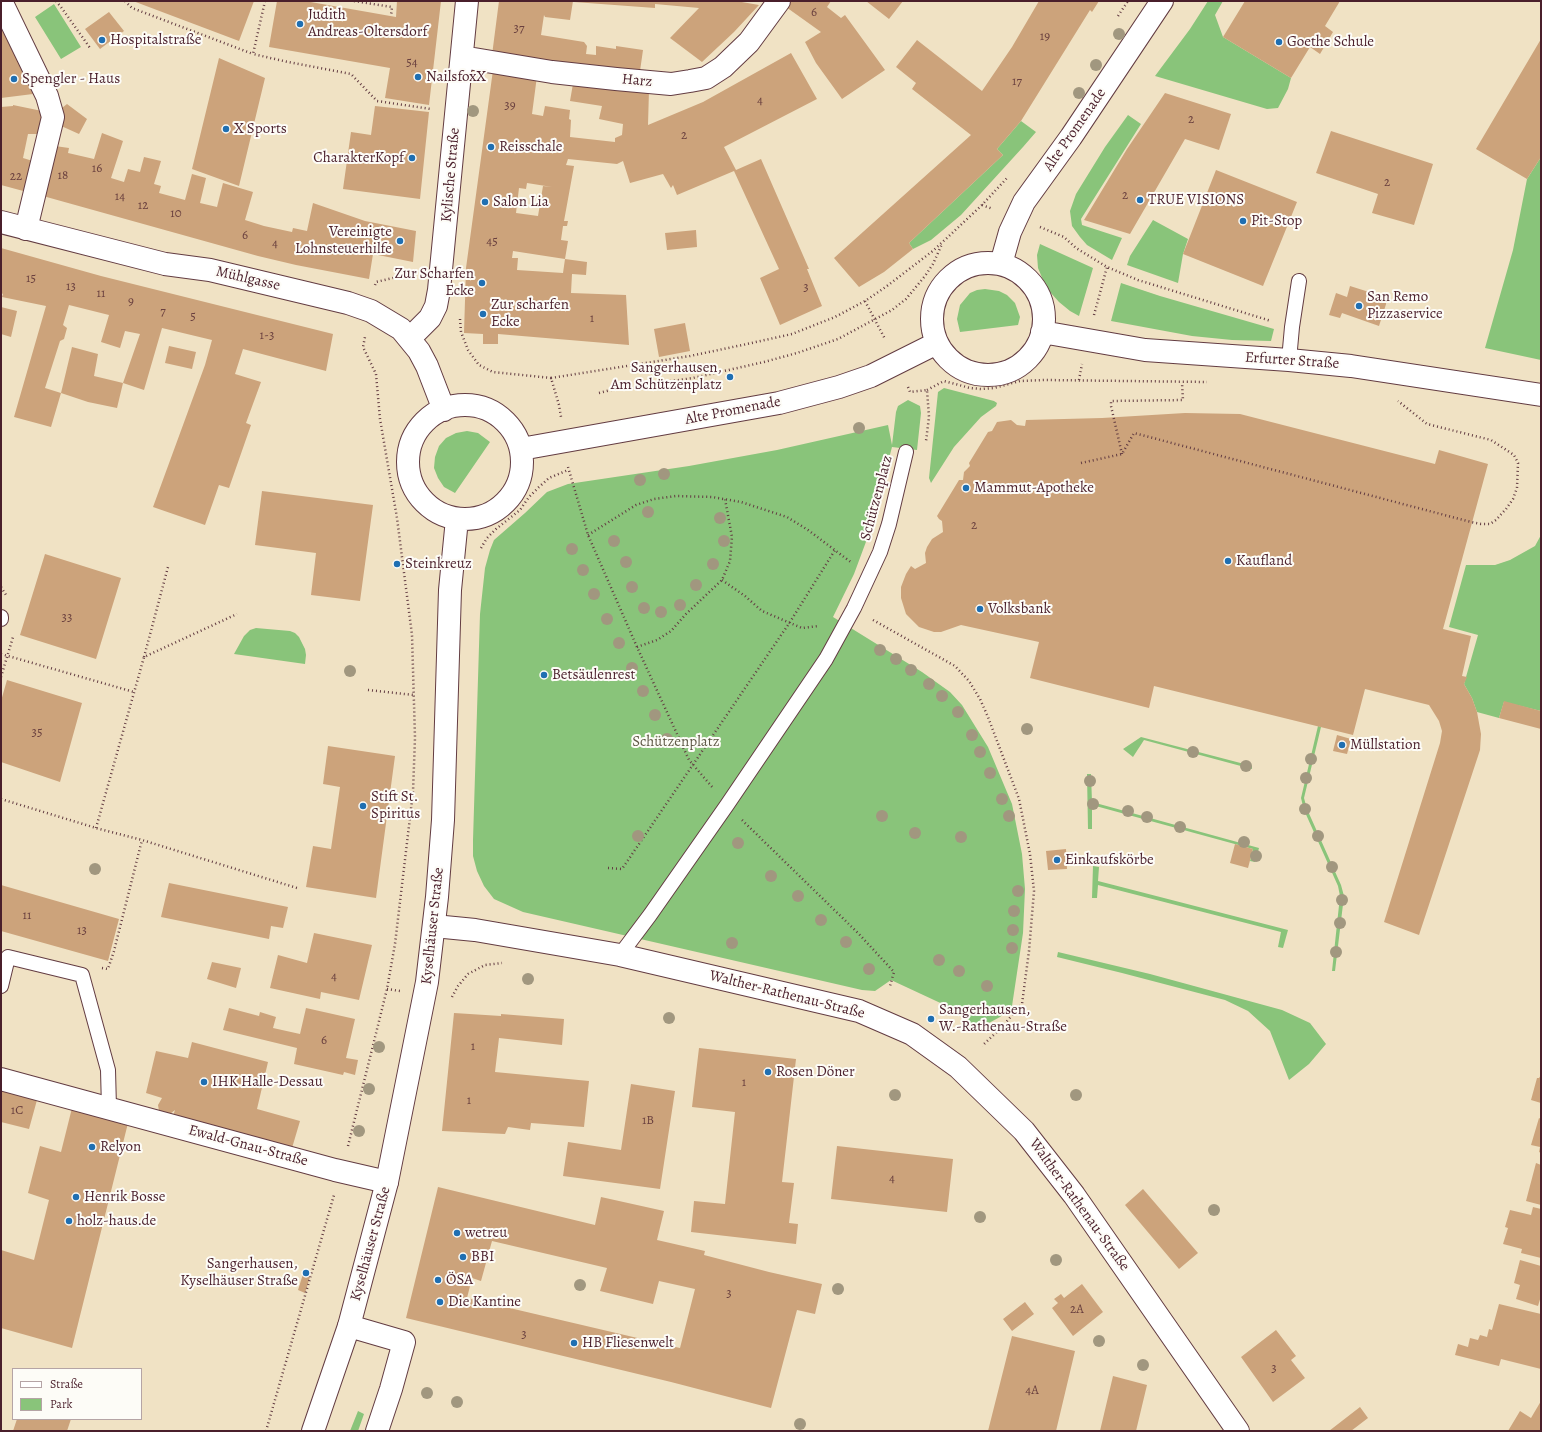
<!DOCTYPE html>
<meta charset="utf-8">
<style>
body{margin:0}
#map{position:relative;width:1542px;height:1432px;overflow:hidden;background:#f0e2c4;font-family:Alegreya,serif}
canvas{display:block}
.frame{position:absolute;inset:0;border:2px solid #4a1f2b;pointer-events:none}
.legend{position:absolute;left:12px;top:1368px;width:130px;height:52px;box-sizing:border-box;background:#fdfcf7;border:1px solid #b5a4a5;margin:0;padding:5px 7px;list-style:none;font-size:12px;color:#4a1f2b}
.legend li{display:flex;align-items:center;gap:8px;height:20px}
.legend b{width:20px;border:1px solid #b5a4a5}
</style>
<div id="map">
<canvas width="1542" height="1432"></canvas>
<div class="frame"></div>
<ul class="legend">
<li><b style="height:5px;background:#fff"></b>Straße</li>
<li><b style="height:11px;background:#89c47a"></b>Park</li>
</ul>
</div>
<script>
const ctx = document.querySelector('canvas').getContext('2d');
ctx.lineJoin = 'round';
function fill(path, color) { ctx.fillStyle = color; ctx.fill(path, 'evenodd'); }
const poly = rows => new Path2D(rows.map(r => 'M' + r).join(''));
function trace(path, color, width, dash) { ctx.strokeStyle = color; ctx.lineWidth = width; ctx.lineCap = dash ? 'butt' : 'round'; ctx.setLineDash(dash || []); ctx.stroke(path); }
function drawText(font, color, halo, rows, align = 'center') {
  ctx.font = font + ' Alegreya,serif'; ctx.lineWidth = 4; ctx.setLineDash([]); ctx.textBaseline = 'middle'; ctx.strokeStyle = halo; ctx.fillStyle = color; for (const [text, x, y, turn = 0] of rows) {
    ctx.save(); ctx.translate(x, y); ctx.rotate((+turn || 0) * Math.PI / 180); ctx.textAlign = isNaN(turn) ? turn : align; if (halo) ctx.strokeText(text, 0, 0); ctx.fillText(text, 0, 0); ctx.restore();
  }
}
fill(poly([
 [1208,1,1223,1,1215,15,1223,37,1291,78,1288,89,1278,108,1267,109,1155,76,1190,29],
 [54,4,81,47,61,59,35,17],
 [1128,115,1141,124,1081,219,1082,225,1122,238,1112,260,1087,245,1080,237,1072,226,1070,211,1076,194,1105,147],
 [1021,121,1036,132,1023,147,961,215,931,240,913,249,909,243,1003,155,997,149],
 [1541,157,1541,360,1485,348,1513,250,1527,179],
 [1153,220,1188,239,1183,254,1178,283,1127,265,1130,256],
 [1040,244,1093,268,1079,316,1070,311,1059,302,1050,292,1043,280,1038,268,1037,255],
 [1121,283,1160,296,1274,329,1271,341,1232,340,1192,336,1111,321],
 [985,289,999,291,1007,295,1015,303,1020,317,1018,325,960,332,957,319,960,305,970,293,977,290],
 [944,388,994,401,997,403,996,406,981,417,954,447,931,483,929,478,938,392],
 [908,400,920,406,921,413,917,450,892,447,870,531,854,574,833,617,922,672,950,692,962,705,988,747,1012,804,1022,854,1025,889,1023,933,1012,1006,1000,1017,987,1024,974,1026,949,1007,891,980,875,991,862,990,523,912,494,899,484,886,477,871,473,856,473,840,480,614,485,568,490,550,494,540,525,513,547,492,568,484,689,466,777,450,888,425,892,445,896,412,898,406],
 [467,431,478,433,490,442,455,493,444,487,438,478,434,468,435,457,439,446,446,438,456,433],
 [1541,535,1541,711,1504,702,1499,718,1477,712,1472,698,1464,684,1478,635,1449,627,1466,565,1495,565,1510,560,1535,546],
 [256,628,290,631,295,633,299,637,305,649,306,655,305,664,234,654,244,636,250,630],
 [1318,726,1321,727,1304,798,1307,809,1341,885,1344,896,1335,971,1332,971,1340,896,1338,886,1304,810,1301,798],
 [1141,737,1252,766,1252,769,1144,740,1133,757,1123,749],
 [1087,774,1091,774,1092,802,1259,848,1255,862,1250,861,1253,849,1092,805,1092,829,1088,829],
 [1093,866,1099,867,1098,881,1288,930,1283,948,1278,947,1281,932,1098,885,1097,898,1092,898],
 [1058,952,1150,974,1282,1010,1310,1023,1326,1044,1309,1064,1289,1080,1270,1031,1248,1011,1225,1000,1122,973,1057,957],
 [358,1411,364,1414,358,1431,350,1431]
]), '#89c47a');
fill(poly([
 [133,1,254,1,239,41],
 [277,1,305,1,396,17,397,1,441,1,429,105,385,98,390,68,269,47],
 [499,1,573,1,570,20,545,17,544,15,541,35,584,42,587,46,586,54,596,55,596,46,616,49,616,46,643,50,640,71,492,55],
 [574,1,736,1,759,5,734,32,702,62,670,38,699,8,655,4,655,8,574,2],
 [790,1,831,1,827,7,841,18,845,15,885,70,842,99,816,63,805,42,821,32,786,7],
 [866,1,903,1,889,19],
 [1039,1,1099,1,1092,12,1090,10,1021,121,997,149,1003,155,909,243,913,249,884,272,859,287,834,258,971,135,912,89,916,83,896,67,917,40,982,91,1012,47],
 [1245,1,1340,1,1325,26,1333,32,1320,54,1310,47,1291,78,1223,37],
 [109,12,124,31,100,49,85,29],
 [1,26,19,64,33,94,1,98],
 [1541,39,1541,157,1527,179,1476,149],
 [791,53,817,99,724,147,736,170,761,159,809,269,807,269,822,306,780,325,760,278,779,269,734,171,677,195,673,185,671,188,663,174,630,183,623,161,617,164,568,159,566,165,574,166,564,221,568,221,567,226,563,226,561,240,568,241,565,259,513,251,512,258,518,258,517,270,563,273,565,259,587,262,586,275,572,274,571,293,626,295,629,345,498,334,498,344,483,344,483,334,464,333,466,268,493,70,537,76,532,114,543,116,545,106,570,110,569,119,571,120,570,137,615,142,615,138,622,135,623,124,599,119,602,106,570,101,574,78,649,90,648,125,703,102],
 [527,183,552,187,543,186,538,216,516,213,519,188,526,189],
 [219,58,265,78,239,186,192,169],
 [1165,93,1231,114,1219,150,1185,139,1130,234,1084,220,1127,149],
 [67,104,87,119,79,134,59,125,62,108],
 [13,105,42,111,39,134,28,134,23,158,36,162,27,192,1,185,1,107,13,106],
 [375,106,429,112,420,199,343,189,351,132,371,135],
 [1331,131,1433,164,1414,225,1372,213,1378,194,1316,173],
 [102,133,123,141,111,178,124,182,128,169,140,172,144,157,161,161,154,184,161,186,159,193,185,200,192,174,206,178,200,203,217,207,223,183,253,192,245,220,264,226,292,232,293,228,307,231,313,203,365,221,416,231,413,262,373,254,369,279,296,265,258,256,43,196,55,146,69,148,68,153,94,159],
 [1216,170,1297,202,1263,286,1183,254],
 [696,230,697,247,667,250,665,233],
 [1,248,101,276,333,334,326,371,243,349,235,374,261,382,246,423,251,425,229,488,219,485,205,525,153,507,205,365,212,340,162,328,144,390,123,383,117,408,88,402,61,393,72,347,98,354,94,376,123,383,140,334,125,331,120,348,101,342,109,315,69,305,63,325,67,328,64,339,60,341,45,388,61,393,51,427,14,417,46,306,2,297,3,294,1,293],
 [1350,286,1388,298,1379,326,1342,313,1340,318,1329,315,1336,293,1347,297],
 [1,307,17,311,11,337,1,334],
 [685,323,690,351,659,357,654,329],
 [169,346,196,352,192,369,165,363],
 [1185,413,1240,414,1435,464,1439,450,1488,464,1443,629,1471,636,1462,676,1467,677,1464,684,1472,698,1477,712,1481,734,1480,750,1419,935,1384,922,1440,743,1442,731,1439,721,1429,705,1365,689,1353,735,1154,686,1149,708,1030,678,1039,642,961,625,941,632,934,632,919,627,906,614,901,598,901,587,906,574,911,566,915,569,926,563,925,553,927,547,932,539,943,532,942,521,939,519,937,516,959,480,963,480,964,472,970,466,969,463,988,432,992,431,997,422,1011,420,1017,425,1025,426,1026,420,1102,418],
 [262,491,373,505,360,601,311,595,316,553,255,545],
 [45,554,121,578,96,659,20,635],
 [7,680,82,703,60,782,1,762,1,701],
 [1504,701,1541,711,1541,729,1499,718],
 [1337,735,1351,739,1347,754,1333,751],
 [328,746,395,756,376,898,306,887,313,846,331,849,340,787,323,784],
 [1235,844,1253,849,1248,868,1230,863],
 [1066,849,1067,869,1048,870,1046,851],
 [169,883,288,907,283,928,271,926,269,939,161,917],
 [1,885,119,919,108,961,1,931],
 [314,933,372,945,359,1000,321,992,320,999,270,988,278,955,307,963],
 [212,962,241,968,236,988,207,979],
 [229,1008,259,1016,260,1012,276,1017,273,1028,300,1034,306,1008,355,1019,346,1058,358,1060,355,1075,344,1072,343,1075,294,1064,297,1048,223,1030],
 [454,1013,501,1016,501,1014,564,1019,562,1045,499,1038,495,1072,589,1081,584,1127,531,1123,530,1130,508,1127,505,1134,442,1131],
 [192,1042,268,1062,257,1109,300,1121,292,1148,173,1116,175,1110,170,1114,161,1113,159,1111,158,1105,162,1098,146,1093,156,1051,188,1058],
 [699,1048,796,1059,782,1182,794,1183,789,1223,798,1224,796,1244,691,1232,694,1201,725,1204,735,1112,692,1107],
 [1541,1075,1541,1103,1531,1100,1537,1078,1539,1078],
 [631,1084,675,1091,660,1189,563,1176,568,1142,621,1150],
 [1,1090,37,1100,29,1129,1,1122],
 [72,1108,128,1123,72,1348,1,1328,1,1250,34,1260,49,1200,28,1193,40,1146,61,1152],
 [1539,1118,1541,1119,1541,1153,1539,1152,1540,1147,1531,1145],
 [837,1146,953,1159,947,1212,831,1199],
 [1536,1163,1541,1165,1541,1205,1526,1201],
 [438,1187,595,1225,601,1197,664,1211,657,1240,705,1251,704,1255,769,1272,822,1284,815,1314,797,1310,771,1408,671,1382,406,1318],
 [492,1241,607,1268,600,1291,653,1304,659,1281,695,1289,680,1348,467,1298,472,1278,481,1281],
 [1143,1189,1198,1253,1179,1269,1125,1205],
 [1533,1207,1541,1209,1541,1258,1521,1253,1522,1249,1503,1244,1508,1228,1505,1227,1510,1210,1531,1215],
 [1520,1260,1541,1266,1541,1296,1538,1306,1516,1299,1520,1285,1514,1283],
 [303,1274,310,1277,305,1293,298,1290],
 [1082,1284,1103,1312,1073,1336,1052,1308,1058,1303,1054,1299,1061,1294,1064,1298],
 [1025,1302,1034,1314,1012,1331,1003,1319],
 [1499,1304,1541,1314,1541,1369,1501,1359,1499,1366,1455,1355,1458,1344,1468,1347,1470,1338,1478,1340,1480,1335,1487,1337,1489,1329,1492,1330],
 [1276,1330,1296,1356,1291,1360,1305,1378,1273,1402,1241,1357],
 [1012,1336,1075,1351,1056,1431,988,1431],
 [1113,1376,1147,1385,1136,1431,1100,1431],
 [1541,1401,1541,1431,1508,1431,1520,1411,1531,1418],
 [1360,1407,1368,1418,1351,1431,1329,1431],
 [17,1419,71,1419,67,1431,13,1431]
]), '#cca37b');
const lane = poly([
 [1289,360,1292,327,1299,281],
 [1,617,1,619],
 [620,955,650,915,727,805,826,659,854,608,880,552,889,524,906,452],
 [1,986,8,957,82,975,108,1070,109,1108]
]);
const street = poly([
 [1,1,47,96,53,117,26,229],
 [462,57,552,72,616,79,671,84,690,81,706,78,723,67,749,42,779,1],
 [410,338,430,318,436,306,439,290,467,1],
 [434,926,475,930,620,955,859,1011,912,1034,958,1067,1024,1131,1074,1195,1238,1431],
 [1,1079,335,1170,387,1182],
 [349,1326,404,1342,391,1389,377,1431]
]);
const secondary = poly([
 [1,222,165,264,210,270,348,303,371,311,401,329,419,351,427,366,444,410],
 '932 319a56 56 0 1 1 112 0a56 56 0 1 1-112 0Z',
 [1001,264,1010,232,1024,202,1071,137,1162,1],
 [1042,332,1145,350,1289,360,1351,366,1541,395],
 '408 462a57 57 0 1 1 114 0a57 57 0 1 1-114 0Z',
 [521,449,779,403,839,387,871,376,937,343],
 [313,1431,349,1326,387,1182,427,982,437,897,443,820,450,590,457,519]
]);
trace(lane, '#633c42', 16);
trace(street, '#633c42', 24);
trace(secondary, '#633c42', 24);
trace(poly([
 [56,1,61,7,90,48],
 [125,1,132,8,253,54],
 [265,1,253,54,288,62,351,74,377,101,431,109],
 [354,1,392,7,391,16],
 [1118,16,1128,1],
 [982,205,993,209],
 [1040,227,1064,237,1076,248,1107,267,1138,280,1271,321],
 [375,285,376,282,414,273],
 [865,301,885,339],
 [1094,315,1107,267],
 [460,319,461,332,468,350,479,365,493,372,551,378,559,405,561,417],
 [551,378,690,356,747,344,792,334,835,317,865,301,887,286,934,250,982,205,1007,178],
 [1079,380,1082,364],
 [908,387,910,392,927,390,929,417,926,441],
 [927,390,944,381,970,388,981,389,994,388,1020,381,1045,380,1207,382],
 [599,393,615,389,693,378,764,362,797,353,838,339,892,310,906,299,925,276,933,264,942,244],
 [1122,454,1111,406,1111,401,1183,400,1182,383],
 [1081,463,1122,454,1134,433,1471,522,1481,524,1490,524,1496,520,1506,509,1513,499,1517,488,1518,463,1514,455,1491,440,1427,424,1398,401],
 [568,467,588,535,637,647,689,760,713,788],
 [588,535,636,505,654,499,676,496,712,497,741,502,787,517,808,530,852,563],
 [481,548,487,538,496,529,520,510,529,497,539,487,549,478,568,470],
 [722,580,745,596,762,611,802,628,819,626],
 [1,587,6,595],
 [873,620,955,666,969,681,980,699,988,717,1019,799,1030,854,1034,891,1029,951,1022,1004,1000,1029,982,1046],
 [637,647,657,640,671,631,686,614,722,580,730,561,732,537,725,499],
 [1,654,134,692],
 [144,657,168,567],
 [1,677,13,637],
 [368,690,414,695],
 [1,799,96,828,142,840,297,888],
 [742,820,858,933,894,972,890,986],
 [96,828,144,657,237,614],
 [608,868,622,869,790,622,835,550],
 [102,968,108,969,114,951,142,840],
 [387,989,400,991],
 [452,997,458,986,468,974,485,965,502,963],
 [348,1146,387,989,395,944,413,792,415,738,412,635,397,518,380,419,376,374,363,347,365,337],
 [266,1431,334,1195]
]), '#633c42', 2.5, [1, 3]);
trace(lane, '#fff', 14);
trace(street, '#fff', 22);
trace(secondary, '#fff', 22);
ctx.fillStyle = '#a1977f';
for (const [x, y] of [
 [1119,34],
 [1096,65],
 [1079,93],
 [473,111],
 [859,428],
 [664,474],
 [640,480],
 [648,512],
 [720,518],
 [614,541],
 [724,541],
 [572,549],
 [626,562],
 [713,564],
 [583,570],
 [696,585],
 [632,587],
 [594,594],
 [680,605],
 [644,608],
 [661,612],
 [607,619],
 [619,643],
 [880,650],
 [896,659],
 [632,668],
 [911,670],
 [350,671],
 [929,684],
 [643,691],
 [942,696],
 [958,712],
 [655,715],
 [1027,729],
 [972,735],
 [667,739],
 [980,752],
 [1193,752],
 [1311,759],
 [1246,766],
 [990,773],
 [1306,778],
 [1090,781],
 [1002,799],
 [1093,804],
 [1305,809],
 [1128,811],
 [882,816],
 [1009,816],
 [1147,817],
 [1180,827],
 [915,833],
 [638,836],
 [1318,836],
 [961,837],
 [1244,842],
 [738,843],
 [1256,856],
 [1332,867],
 [95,869],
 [771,876],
 [1018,891],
 [798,896],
 [1342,900],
 [1014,911],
 [821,920],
 [1340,923],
 [1013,930],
 [846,942],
 [732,943],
 [1012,948],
 [1336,952],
 [939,960],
 [869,969],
 [959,971],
 [528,979],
 [987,986],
 [669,1018],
 [379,1047],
 [369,1089],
 [895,1095],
 [1076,1095],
 [359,1131],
 [1214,1210],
 [980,1217],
 [1056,1260],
 [580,1285],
 [838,1289],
 [1099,1341],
 [1143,1365],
 [427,1393],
 [457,1402],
 [800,1424]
]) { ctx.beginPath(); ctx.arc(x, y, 6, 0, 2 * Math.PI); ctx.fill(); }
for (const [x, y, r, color] of [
 [300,24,4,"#1f6fb2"],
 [102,40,4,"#1f6fb2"],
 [1279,42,4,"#1f6fb2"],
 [418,77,4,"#1f6fb2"],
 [14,79,4,"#1f6fb2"],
 [226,129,4,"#1f6fb2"],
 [491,147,4,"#1f6fb2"],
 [412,158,4,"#1f6fb2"],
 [1140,200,4,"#1f6fb2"],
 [485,202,4,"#1f6fb2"],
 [1243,221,4,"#1f6fb2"],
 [400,241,4,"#1f6fb2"],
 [482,283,4,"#1f6fb2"],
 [1359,306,4,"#1f6fb2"],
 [483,314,4,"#1f6fb2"],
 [730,377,4,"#1f6fb2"],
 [966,488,4,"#1f6fb2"],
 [1228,561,4,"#1f6fb2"],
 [397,564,4,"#1f6fb2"],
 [980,609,4,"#1f6fb2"],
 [544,675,4,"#1f6fb2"],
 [1342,745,4,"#1f6fb2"],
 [363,806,4,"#1f6fb2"],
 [1057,860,4,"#1f6fb2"],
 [931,1019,4,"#1f6fb2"],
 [768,1072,4,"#1f6fb2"],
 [204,1082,4,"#1f6fb2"],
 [92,1147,4,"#1f6fb2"],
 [76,1197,4,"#1f6fb2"],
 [69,1221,4,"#1f6fb2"],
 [457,1233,4,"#1f6fb2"],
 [463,1257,4,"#1f6fb2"],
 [306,1273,4,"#1f6fb2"],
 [438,1280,4,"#1f6fb2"],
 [440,1302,4,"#1f6fb2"],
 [574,1343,4,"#1f6fb2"]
]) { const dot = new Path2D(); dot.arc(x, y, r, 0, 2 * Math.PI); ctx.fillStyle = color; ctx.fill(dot); trace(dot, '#fdfcf7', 1.5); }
drawText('13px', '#6a403f', null, [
 ["6",814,13],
 ["37",519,29],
 ["19",1045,37],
 ["54",412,63],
 ["17",1017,82],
 ["4",760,101],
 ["39",510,106],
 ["2",1191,120],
 ["2",684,136],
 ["16",97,169],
 ["18",63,176],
 ["22",16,177],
 ["2",1387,183],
 ["2",1125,196],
 ["14",120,197],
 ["12",143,206],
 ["10",176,214],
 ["6",245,236],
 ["45",492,242],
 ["4",275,244],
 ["15",31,279],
 ["13",71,287],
 ["3",806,288],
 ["11",101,294],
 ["9",131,302],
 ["7",163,312],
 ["5",193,317],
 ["1",592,319],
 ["1-3",267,336],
 ["2",974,526],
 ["33",67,618],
 ["35",37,733],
 ["11",27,916],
 ["13",82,931],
 ["4",334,977],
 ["6",324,1041],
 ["1",473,1047],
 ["1",744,1083],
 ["1",469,1101],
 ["1C",17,1111],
 ["1B",648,1121],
 ["4",892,1179],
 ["3",729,1294],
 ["2A",1077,1310],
 ["3",524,1335],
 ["3",1274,1369],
 ["4A",1032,1391]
]);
drawText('15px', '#4a1f2b', '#fdfcf7', [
 ["Judith",308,15],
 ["Andreas-Oltersdorf",308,32],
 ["Hospitalstraße",110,40],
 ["Goethe Schule",1287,42],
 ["NailsfoxX",426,77],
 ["Spengler - Haus",22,79],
 ["X Sports",234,129],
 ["Reisschale",499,147],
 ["CharakterKopf",404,158,"right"],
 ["TRUE VISIONS",1148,200],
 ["Salon Lia",493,202],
 ["Pit-Stop",1251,221],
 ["Vereinigte",392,232,"right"],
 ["Lohnsteuerhilfe",392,249,"right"],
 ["Zur Scharfen",474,274,"right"],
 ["Ecke",474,291,"right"],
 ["San Remo",1367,297],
 ["Pizzaservice",1367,314],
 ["Zur scharfen",491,305],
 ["Ecke",491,322],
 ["Sangerhausen,",722,368,"right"],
 ["Am Schützenplatz",722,385,"right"],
 ["Mammut-Apotheke",974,488],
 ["Kaufland",1236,561],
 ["Steinkreuz",405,564],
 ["Volksbank",988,609],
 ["Betsäulenrest",552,675],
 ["Müllstation",1350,745],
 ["Stift St.",371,797],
 ["Spiritus",371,814],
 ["Einkaufskörbe",1065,860],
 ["Sangerhausen,",939,1010],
 ["W.-Rathenau-Straße",939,1027],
 ["Rosen Döner",776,1072],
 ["IHK Halle-Dessau",212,1082],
 ["Relyon",100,1147],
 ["Henrik Bosse",84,1197],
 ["holz-haus.de",77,1221],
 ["wetreu",465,1233],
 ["BBI",471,1257],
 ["Sangerhausen,",298,1264,"right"],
 ["Kyselhäuser Straße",298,1281,"right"],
 ["ÖSA",446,1280],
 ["Die Kantine",448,1302],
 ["HB Fliesenwelt",582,1343]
], 'left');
drawText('15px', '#4a1f2b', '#fdfcf7', [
 ["Harz",637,81,5],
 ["Alte Promenade",1075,130,-55],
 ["Kylische Straße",451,175,-85],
 ["Mühlgasse",248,279,13],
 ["Erfurter Straße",1292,361,4],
 ["Alte Promenade",733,411,-11],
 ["Schützenplatz",877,498,-75],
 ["Kyselhäuser Straße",433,926,-84],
 ["Walther-Rathenau-Straße",787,995,14],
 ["Ewald-Gnau-Straße",248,1146,15],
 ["Walther-Rathenau-Straße",1079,1205,54],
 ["Kyselhäuser Straße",371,1244,-75]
]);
drawText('15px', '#605947', '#fdfcf7', [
 ["Schützenplatz",676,742]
]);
</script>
